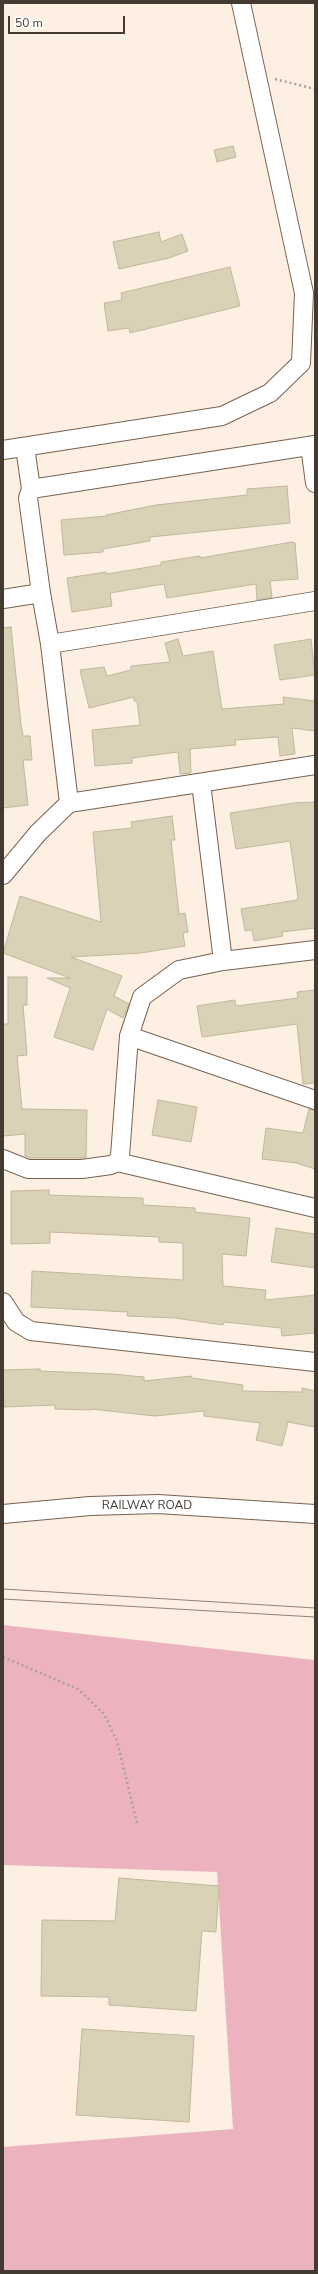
<!DOCTYPE html>
<style>
body{margin:0}
#map{position:relative;width:318px;height:2274px;overflow:hidden;background:#feefe3;font-family:"Nunito Sans",sans-serif}
canvas{display:block}
.frame{position:absolute;inset:0;border:4px solid #433a32;pointer-events:none}
.scale{position:absolute;left:8px;top:16px;width:117px;height:18px;box-sizing:border-box;border:2px solid #433a32;border-top:0;padding-left:5px;font-size:12px;line-height:14px;white-space:nowrap;color:#433a32;-webkit-text-stroke:3px #fff;paint-order:stroke}
</style>
<div id="map">
<canvas width="318" height="2274"></canvas>
<div class="frame"></div>
<div class="scale">50 m</div>
</div>
<script>
const ctx = document.querySelector('canvas').getContext('2d');
ctx.lineJoin = 'round';
function fill(path, color) { ctx.fillStyle = color; ctx.fill(path, 'evenodd'); }
const poly = rows => new Path2D(rows.map(r => 'M' + r).join(''));
function trace(path, color, width, dash) { ctx.strokeStyle = color; ctx.lineWidth = width; ctx.lineCap = dash ? 'butt' : 'round'; ctx.setLineDash(dash || []); ctx.stroke(path); }
function drawText(font, color, halo, rows, align = 'center') {
  ctx.font = font + ' "Nunito Sans",sans-serif'; ctx.lineWidth = 3; ctx.setLineDash([]); ctx.textBaseline = 'middle'; ctx.strokeStyle = halo; ctx.fillStyle = color; for (const [text, x, y, turn = 0] of rows) {
    ctx.save(); ctx.translate(x, y); ctx.rotate((+turn || 0) * Math.PI / 180); ctx.textAlign = isNaN(turn) ? turn : align; if (halo) ctx.strokeText(text, 0, 0); ctx.fillText(text, 0, 0); ctx.restore();
  }
}
fill(poly([
 [3,1625,315,1660,315,2271,3,2271,3,2147,233,2129,217,1872,3,1865]
]), '#ecb3bf');
const building = poly([
 [233,146,236,157,217,162,214,150,233,146],
 [159,232,161,242,182,234,188,251,169,258,119,269,113,242,159,232],
 [230,267,240,306,130,333,129,328,108,331,104,303,122,300,121,293,230,267],
 [287,486,290,523,150,537,150,541,103,549,103,552,64,555,61,520,107,516,106,515,156,505,247,495,247,489,287,486],
 [292,542,295,543,298,579,270,581,272,597,257,600,256,584,167,598,164,584,110,593,112,606,72,612,67,578,106,572,107,574,161,565,161,562,200,556,200,558,292,542],
 [11,627,21,725,23,736,30,736,32,760,23,760,28,805,3,808,3,628,11,627],
 [178,639,183,656,213,651,222,709,284,704,283,697,315,701,315,731,292,728,295,754,280,756,278,737,235,740,236,745,190,749,191,773,180,774,178,752,132,758,132,763,95,766,92,730,140,725,137,701,134,701,134,697,89,708,80,670,104,667,107,676,131,670,131,666,170,662,165,643,178,639],
 [311,639,315,675,280,680,274,645,311,639],
 [315,802,315,928,282,932,283,936,254,941,252,930,245,931,241,909,297,900,298,897,290,841,236,849,230,813,294,803,315,802],
 [172,816,175,840,171,840,179,914,185,913,188,932,183,933,185,946,141,953,71,957,122,976,114,996,129,1004,123,1018,107,1009,93,1050,54,1037,70,988,47,978,70,978,3,953,20,896,101,922,93,832,132,828,131,822,172,816],
 [8,977,27,977,27,1005,23,1005,27,1055,17,1056,22,1109,87,1110,86,1158,30,1158,25,1156,25,1134,3,1136,3,1024,8,1024,8,977],
 [315,990,315,1083,303,1084,297,1024,202,1037,197,1006,235,1000,236,1006,298,998,297,992,315,990],
 [158,1100,197,1107,191,1142,152,1135,158,1100],
 [309,1109,315,1110,315,1169,296,1163,262,1159,266,1128,303,1133,309,1109],
 [49,1190,49,1195,143,1198,143,1205,195,1208,195,1212,250,1218,246,1256,222,1254,223,1286,266,1290,265,1300,315,1295,315,1333,282,1336,281,1328,224,1322,223,1325,175,1318,127,1316,128,1312,31,1307,32,1271,183,1280,183,1243,159,1242,159,1237,50,1232,50,1243,11,1244,11,1191,49,1190],
 [276,1228,315,1234,315,1268,271,1262,276,1228],
 [40,1369,40,1371,112,1374,144,1377,144,1381,191,1376,192,1378,243,1385,242,1391,302,1392,302,1388,315,1391,315,1427,288,1422,282,1446,256,1440,260,1423,204,1416,204,1411,155,1416,91,1409,91,1410,55,1409,55,1405,4,1407,3,1370,40,1369],
 [119,1878,219,1886,216,1932,202,1931,196,2011,109,2005,109,1997,41,1996,42,1920,115,1921,119,1878],
 [82,2029,194,2036,189,2122,76,2115,82,2029]
]);
fill(building, '#dad2b6');
trace(building, '#bfb79c', 1);
const street = poly([
 [310,446,315,483],
 [25,447,31,489],
 [3,450,222,416,270,393,301,363,304,293,241,3],
 [3,599,41,593],
 [50,644,315,601],
 [201,783,223,961],
 [69,803,315,765],
 [3,875,38,833,69,803,50,644,41,593,28,498,31,489,315,445],
 [129,1036,315,1100],
 [3,1159,28,1169,82,1169,111,1165,117,1162,120,1156,129,1036,142,997,179,970,223,961,315,950],
 [117,1162,315,1208],
 [3,1302,16,1322,31,1331,315,1362],
 [3,1514,90,1506,158,1504,315,1514]
]);
trace(street, '#766250', 20);
trace(poly([
 [275,79,315,89],
 [3,1657,78,1689,104,1714,117,1741,137,1823]
]), '#ac9f95', 2.5, [2, 3]);
trace(street, '#fff', 18);
trace(poly([
 [3,1589,315,1608],
 [3,1599,315,1617]
]), '#8e8379', 1);
drawText('12px', '#433a32', '#fff', [
 ["RAILWAY ROAD",147,1506]
]);
</script>
